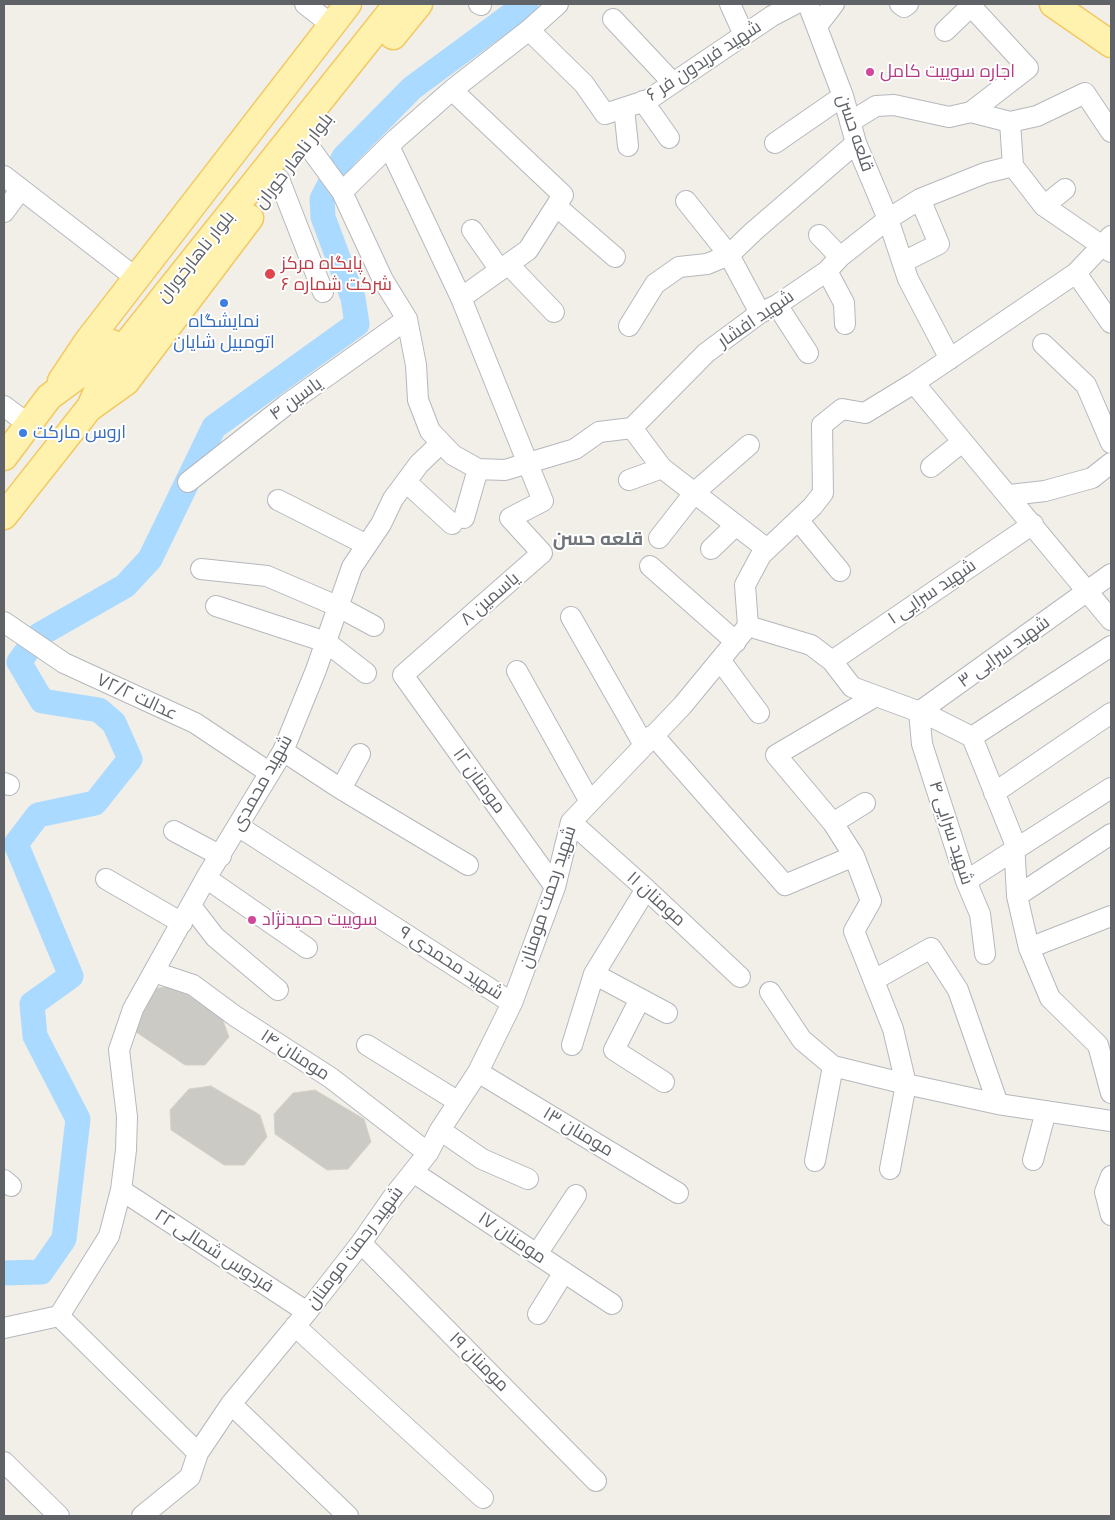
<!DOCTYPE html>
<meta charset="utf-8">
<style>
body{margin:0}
#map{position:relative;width:1115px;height:1520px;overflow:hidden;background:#f1efe8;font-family:Figtree,sans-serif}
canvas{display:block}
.frame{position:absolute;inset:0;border:5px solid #5f6368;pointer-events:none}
</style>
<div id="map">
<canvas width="1115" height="1520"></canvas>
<div class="frame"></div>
</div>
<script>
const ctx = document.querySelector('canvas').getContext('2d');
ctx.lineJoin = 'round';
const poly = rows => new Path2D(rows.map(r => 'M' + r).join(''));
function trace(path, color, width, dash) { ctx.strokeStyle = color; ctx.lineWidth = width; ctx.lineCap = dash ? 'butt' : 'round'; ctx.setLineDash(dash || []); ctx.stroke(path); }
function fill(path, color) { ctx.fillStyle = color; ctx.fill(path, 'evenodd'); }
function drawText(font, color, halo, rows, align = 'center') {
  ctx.font = font + ' Figtree,Cairo,sans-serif'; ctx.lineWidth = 4; ctx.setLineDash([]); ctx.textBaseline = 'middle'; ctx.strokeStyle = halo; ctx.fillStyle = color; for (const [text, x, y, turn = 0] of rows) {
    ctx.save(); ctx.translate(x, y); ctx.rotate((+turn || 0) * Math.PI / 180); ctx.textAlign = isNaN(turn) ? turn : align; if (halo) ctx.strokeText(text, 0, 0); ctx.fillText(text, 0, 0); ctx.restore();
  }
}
trace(poly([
 [4,1273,41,1272,64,1239,78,1119,35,1036,32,1004,71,976,16,844,38,815,95,803,130,759,114,723,99,710,42,701,19,662,39,635,125,586,150,559,214,427,357,324,353,298,323,217,322,199,344,157,412,88,526,4]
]), '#aadaff', 25);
const building = poly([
 [173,986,221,1015,229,1037,205,1065,185,1065,133,1030,151,989,173,986],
 [211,1086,260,1115,267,1137,244,1165,224,1165,171,1130,170,1110,189,1089,211,1086],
 [315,1090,364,1119,371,1142,348,1169,327,1170,275,1134,274,1114,293,1093,315,1090]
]);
fill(building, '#cccac5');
trace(building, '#d6d1c6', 1);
const minor = poly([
 [305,4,332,25],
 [479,4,481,5],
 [730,4,744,35],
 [808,4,843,96,856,143,888,219,908,279,950,359],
 [900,4,904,7,908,4],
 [613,19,673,83],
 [817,26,834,4],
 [529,30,584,84,605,114,648,100,772,16,795,4],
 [945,31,971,6],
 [452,90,563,195,528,250,461,298],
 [643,101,669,138],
 [624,108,628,146],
 [971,112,1010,122,1037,116,1085,93,1111,132],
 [850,122,876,106,894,105,949,117,971,112,1028,68,969,4],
 [1010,122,1013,166],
 [775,143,843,96],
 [307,144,342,192,383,280,407,319,416,365,418,400,430,431,453,455,478,469,505,470,575,449,599,432,632,428],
 [389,146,461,298,543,501,510,518,542,553,403,675,555,887],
 [1013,166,1044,206,1111,252],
 [4,176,136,278],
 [279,179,323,292],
 [342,192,396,139,452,90,529,30,558,4],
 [686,201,729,255,760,313],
 [556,206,615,257],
 [1044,206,1065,189],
 [4,212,21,189],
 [472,230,500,270],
 [819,235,840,257],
 [903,262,939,244,920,199],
 [508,264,554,312],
 [827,271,844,303,845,324],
 [1076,273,1111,323],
 [777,305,808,353],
 [629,326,655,284,679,267,707,264,729,255,754,231,856,143],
 [1043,344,1086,385,1111,443],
 [914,383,1111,620],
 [4,406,28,424],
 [632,428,706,353,760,313,777,305,827,271,840,257,888,219,920,199,985,173,1013,166],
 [632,428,662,468,767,549],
 [931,467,962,442],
 [629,480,662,468],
 [188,482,286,405,407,319],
 [406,482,452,524],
 [1010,495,1045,491,1092,478,1111,463],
 [278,500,367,545],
 [464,518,478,469],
 [798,520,840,571],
 [659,538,695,492,749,445],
 [711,549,736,525],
 [650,566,736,642],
 [201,569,267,576,337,606,374,626],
 [216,606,326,642,366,673],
 [571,617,644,745],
 [4,622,64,663,195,723,270,773],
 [748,626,811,645,832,661,852,687,928,715,972,737,1014,841,1017,896,1029,948,1050,998,1098,1045,1111,1093],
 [720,660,759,713],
 [832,661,1033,524],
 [517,671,590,802],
 [876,696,776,755,833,823,854,856,871,901,854,931,893,1029,906,1084,998,1104,1111,1121],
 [653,735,785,885,854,856],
 [972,737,1111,646],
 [283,751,341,789,468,865],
 [4,783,9,785],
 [341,789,360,754],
 [994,793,1111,713],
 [571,822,646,889,740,977],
 [833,823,865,803],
 [238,826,512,1003],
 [174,831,221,856],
 [206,878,307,948],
 [106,879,182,923],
 [966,881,1111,788],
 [1017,896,1111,834],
 [191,906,215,937,278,990],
 [1029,948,1111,916],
 [985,954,980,914,966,881,922,744,919,712,1111,574],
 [154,972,193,985,235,1016,331,1078,428,1153],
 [594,974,667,1013],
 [874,980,931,948,958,990,998,1104],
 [770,992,802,1040,833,1066,906,1084,890,1169],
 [640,999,614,1050,664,1082],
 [367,1045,457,1101],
 [572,1045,594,974,646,889],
 [478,1072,678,1193],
 [440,1130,482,1159,528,1179],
 [1033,1160,1046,1111],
 [815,1161,833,1066],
 [413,1172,612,1304],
 [1111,1176,1105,1192,1111,1215],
 [4,1180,11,1186],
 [121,1190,307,1312],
 [361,1243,596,1481],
 [537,1254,576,1195],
 [538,1314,564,1272],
 [59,1316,198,1453],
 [295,1326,483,1498],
 [4,1328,59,1316,109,1236,121,1190,126,1150,127,1117,119,1050,133,1009,206,878,283,751,316,670,352,567,381,524,393,499,419,464,441,443],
 [231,1404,348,1516],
 [4,1462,59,1516],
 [142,1516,190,1477,198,1453,231,1404,307,1312,361,1243,393,1197,428,1153,440,1130,478,1072,512,1003,555,887,571,822,682,706,748,626,745,585,761,555,812,507,823,493,822,425,842,409,865,413,914,383,1076,273,1111,236]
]);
const major = poly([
 [1053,4,1111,44],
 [393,36,419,4],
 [61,381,87,342,348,4],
 [91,407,126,382,250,218],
 [4,457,49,397,99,360,112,343],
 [4,516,90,407,108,367,397,4]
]);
trace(minor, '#b5b8bc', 22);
trace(major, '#f2c960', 29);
trace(minor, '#fff', 20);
trace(major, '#fff2af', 26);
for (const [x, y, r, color] of [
 [870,72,5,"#d1479c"],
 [270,274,6,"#e0444e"],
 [224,303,5,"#3f7fe0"],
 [23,433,5,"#3f7fe0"],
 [252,920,5,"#d1479c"]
]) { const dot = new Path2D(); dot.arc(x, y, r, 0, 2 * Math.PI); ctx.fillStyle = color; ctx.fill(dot); trace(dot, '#fff', 2); }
drawText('18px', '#5f6368', '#fff', [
 ["شهید فریدون فر ۶",704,61,-33],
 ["قلعه حسن",855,133,71],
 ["بلوار ناهار خوران",294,161,-52],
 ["بلوار ناهارخوران",196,257,-51],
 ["شهید افشار",756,319,-34],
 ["یاسین ۴",296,399,-36],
 ["شهید سرایی ۱",932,592,-34],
 ["یاسمین ۸",490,599,-41],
 ["شهید سرایی ۳",1004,652,-36],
 ["عدالت ۷۲/۲",137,697,25],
 ["مومنان ۱۲",479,781,54],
 ["شهید محمدی",262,783,-61],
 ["شهید سرایی ۴",951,833,72],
 ["شهید رحمت مومنان",548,897,-72],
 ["مومنان ۱۱",656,899,42],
 ["۹ شهید محمدی",451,963,33],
 ["مومنان ۱۴",295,1055,33],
 ["مومنان ۱۳",578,1132,31],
 ["مومنان ۱۷",512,1238,34],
 ["شهید رحمت مومنان",355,1248,-53],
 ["فردوس شمالی ۲۲",214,1251,33],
 ["مومنان ۱۹",479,1362,45]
]);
drawText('18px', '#b23c85', '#fff', [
 ["اجاره سوییت کامل",880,72],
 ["سوییت حمیدنژاد",262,920]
], 'left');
drawText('18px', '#be3a42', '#fff', [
 ["پایگاه مرکز",281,264],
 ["شرکت شماره ۶",281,285]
], 'left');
drawText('18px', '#366cbe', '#fff', [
 ["نمایشگاه",224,322],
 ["اتومبیل شایان",224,343],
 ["اروس مارکت",33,433,"left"]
]);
drawText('bold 19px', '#70757a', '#fff', [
 ["قلعه حسن",598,539]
]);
</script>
